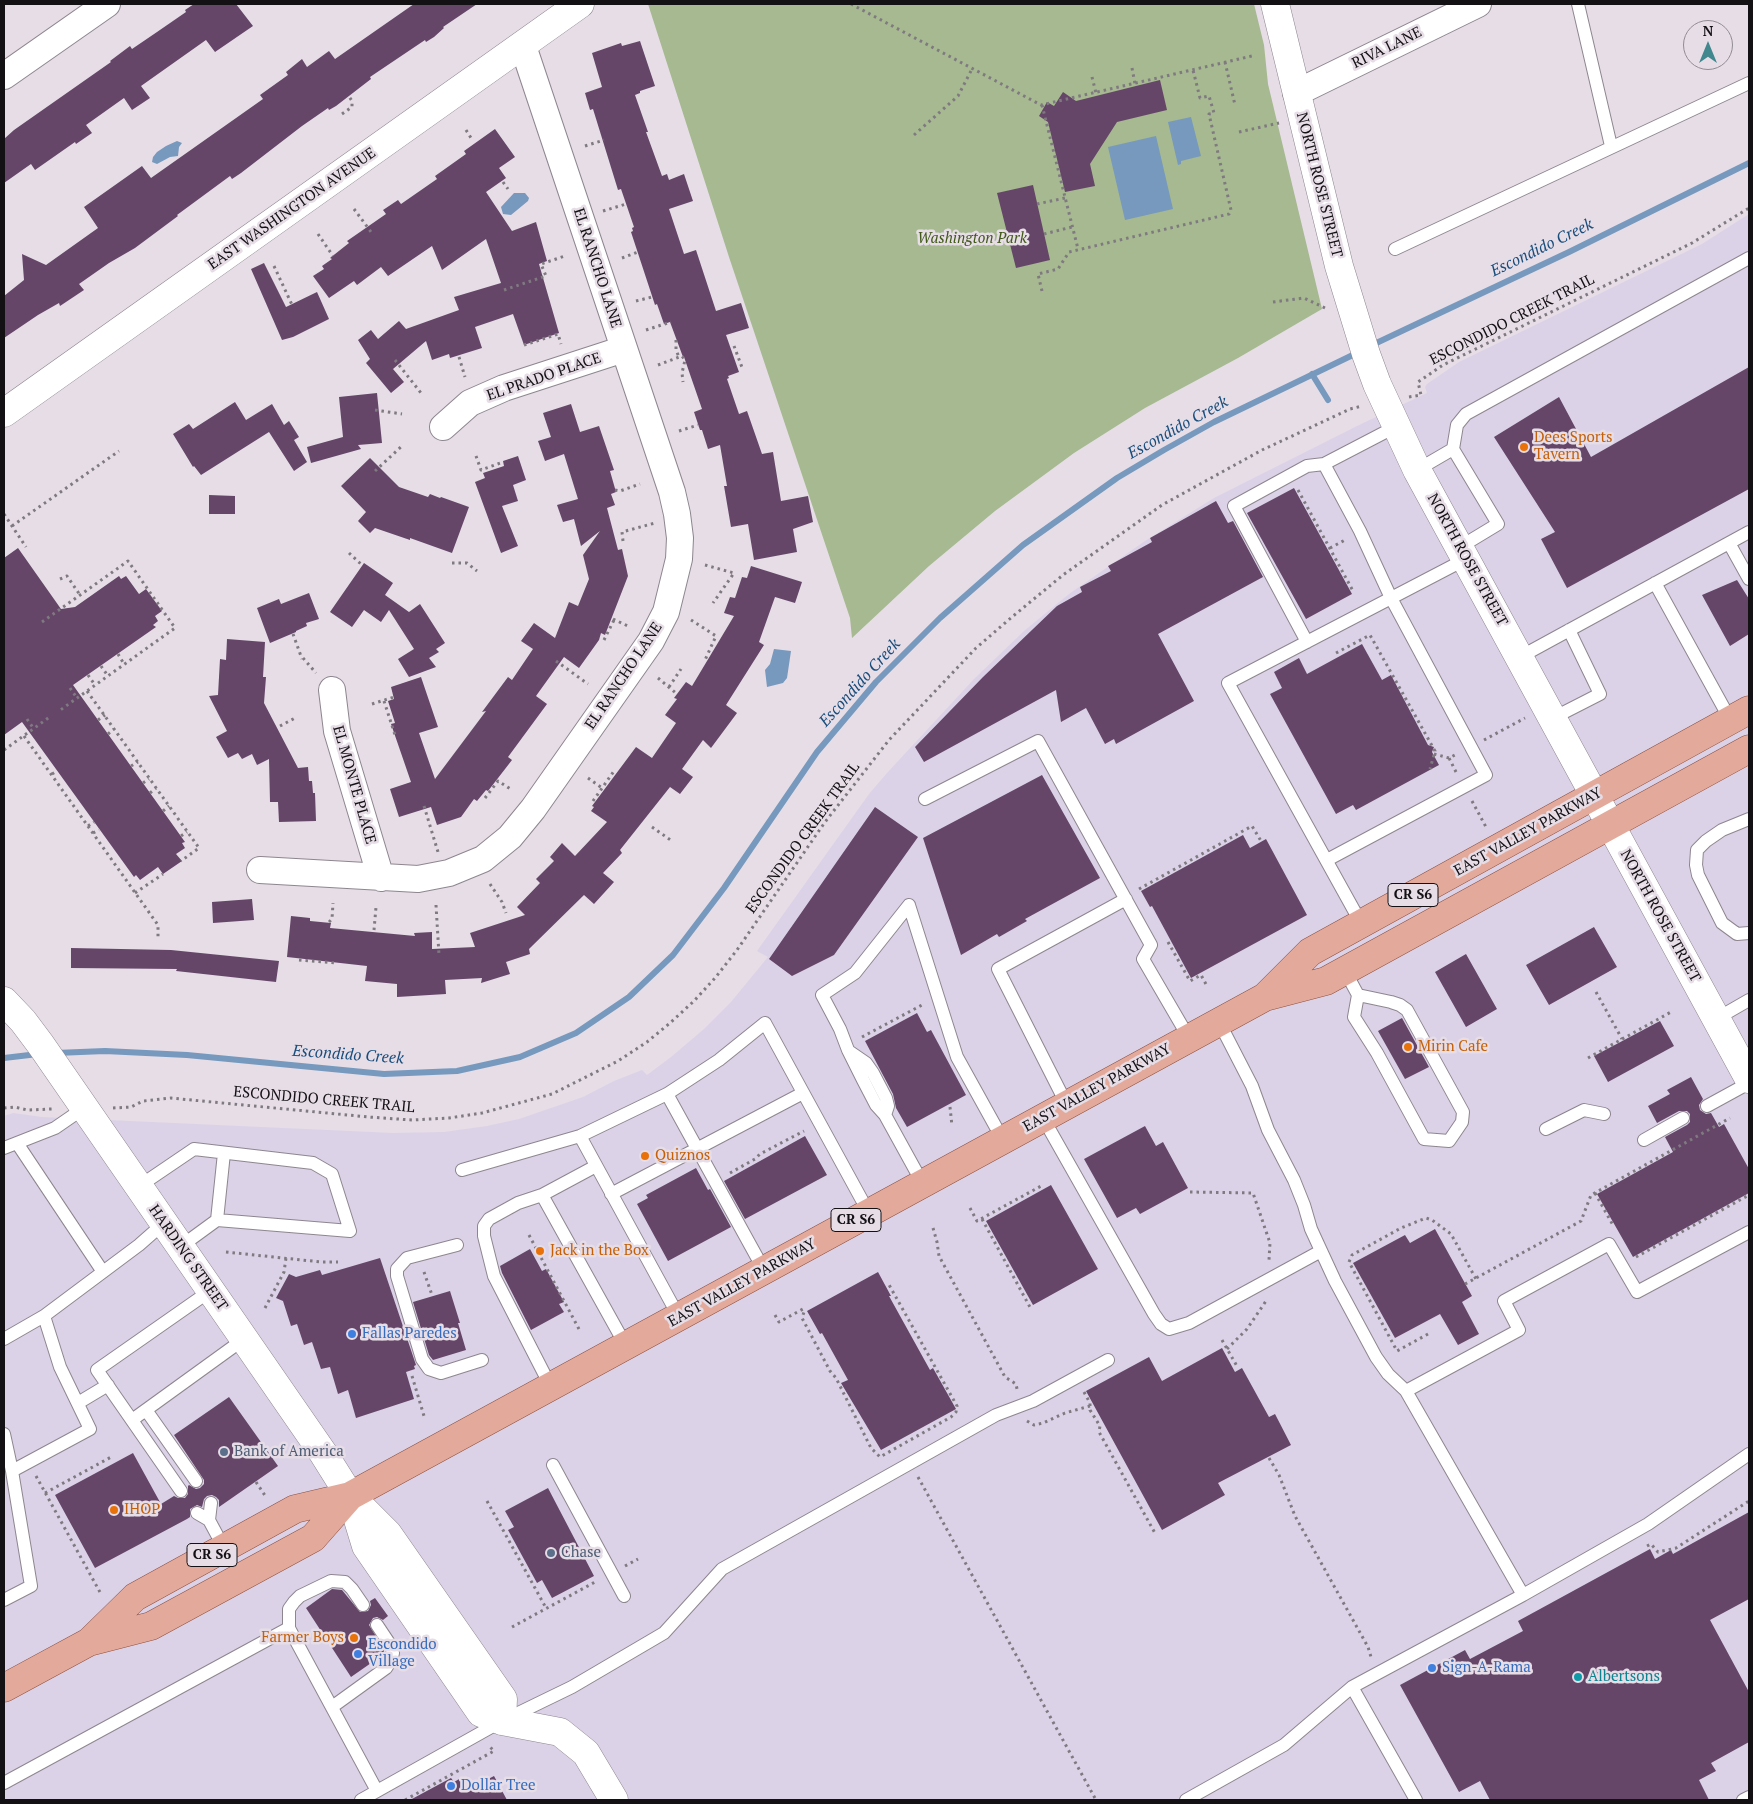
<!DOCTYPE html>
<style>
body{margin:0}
#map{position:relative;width:1753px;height:1804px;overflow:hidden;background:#e6dde7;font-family:"PT Serif",serif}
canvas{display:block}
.frame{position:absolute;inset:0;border:5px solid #141114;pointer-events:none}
.north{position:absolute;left:1683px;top:20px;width:50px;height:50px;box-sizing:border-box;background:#e6dde7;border:1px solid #928b93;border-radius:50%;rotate:0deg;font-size:14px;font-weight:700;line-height:20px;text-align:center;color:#141114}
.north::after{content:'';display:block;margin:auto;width:18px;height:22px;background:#40888e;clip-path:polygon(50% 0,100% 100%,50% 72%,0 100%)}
</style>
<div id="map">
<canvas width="1753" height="1804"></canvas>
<div class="frame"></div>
<div class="north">N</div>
</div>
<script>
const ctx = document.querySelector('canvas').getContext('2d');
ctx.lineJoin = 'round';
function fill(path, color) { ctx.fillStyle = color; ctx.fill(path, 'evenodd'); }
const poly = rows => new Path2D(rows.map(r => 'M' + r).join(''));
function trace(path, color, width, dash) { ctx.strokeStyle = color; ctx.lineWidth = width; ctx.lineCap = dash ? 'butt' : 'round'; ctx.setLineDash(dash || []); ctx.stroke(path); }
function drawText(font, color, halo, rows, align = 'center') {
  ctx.font = font + ' "PT Serif",serif'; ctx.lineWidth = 5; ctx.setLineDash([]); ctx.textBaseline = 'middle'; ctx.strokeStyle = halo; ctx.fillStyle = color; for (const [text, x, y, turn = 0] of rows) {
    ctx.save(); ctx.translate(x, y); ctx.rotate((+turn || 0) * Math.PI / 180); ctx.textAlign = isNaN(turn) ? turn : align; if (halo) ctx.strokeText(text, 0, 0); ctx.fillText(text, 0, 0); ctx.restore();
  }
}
fill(poly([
 [1749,214,1749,1800,4,1800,4,1116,13,1113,42,1117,393,1133,444,1132,487,1126,519,1119,583,1097,614,1081,642,1070,647,1075,671,1057,704,1029,731,1002,754,974,768,957,757,951,869,794,887,773,974,679,1024,631,1069,594,1145,541,1214,498,1359,425,1427,393,1425,387,1427,384,1459,362,1702,244]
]), '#dbd2e7');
fill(poly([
 [648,4,1254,4,1264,45,1268,84,1322,309,1238,358,1145,408,1074,453,995,511,929,566,852,638,850,618,729,257]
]), '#a6b990');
fill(poly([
 [1191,117,1201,156,1181,161,1181,164,1178,165,1168,122],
 [1156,136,1173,209,1125,220,1108,147],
 [177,141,182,143,179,147,178,156,170,157,157,164,152,162,153,157,157,152,166,146],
 [514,193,525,193,529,198,528,201,511,215,503,214,501,207],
 [774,649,791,651,787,678,783,683,767,687,765,670,770,664]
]), '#7699bd');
trace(poly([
 [1370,346,1569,252,1749,163],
 [1312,374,1328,400],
 [56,1053,105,1051,187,1055,384,1074,457,1071,520,1057,576,1033,629,997,673,955,724,888,817,752,876,682,940,618,1023,545,1117,478,1164,450,1214,422,1359,352],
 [4,1058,38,1054]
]), '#7699bd', 6);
fill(poly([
 [194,4,236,4,253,26,215,52,206,40,141,86,150,98,132,110,124,98,86,125,92,133,76,144,75,142,35,170,31,164,4,183,4,139,14,130,111,62,110,61,130,46,132,49,157,32,186,12,185,10],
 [414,4,477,4,443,27,444,28,434,37,426,42,425,40,370,77,371,79,336,106,329,110,328,108,302,126,241,173,232,179,230,176,177,215,178,216,135,248,109,263,79,284,84,290,60,306,59,303,38,315,4,338,4,296,24,280,22,254,46,265,98,228,84,207,142,166,151,178,263,99,260,95,288,75,286,72,302,59,307,67,329,51,335,59],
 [640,41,655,86,640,91,640,93,635,95,648,132,646,132,662,176,667,174,669,180,684,174,693,201,669,209,684,254,696,250,716,311,741,303,749,328,726,335,739,372,728,376,729,378,727,379,739,414,747,411,762,454,773,452,781,501,808,496,813,522,793,529,797,552,754,560,748,524,731,527,724,486,727,486,720,445,708,449,702,430,700,430,694,412,702,409,684,357,683,357,670,322,664,324,657,304,655,305,631,232,633,231,632,228,634,227,621,189,618,190,593,109,590,110,585,93,602,87,592,53,621,43,622,46],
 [1160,80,1167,110,1117,122,1090,164,1095,186,1065,192,1048,122,1039,116,1047,102,1054,106,1063,92,1076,101],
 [495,129,515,157,499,168,506,178,486,192,512,231,536,222,547,261,539,264,559,333,524,345,513,314,475,327,482,348,450,358,449,354,432,360,426,341,393,369,404,382,391,393,366,363,370,359,358,340,371,330,378,339,399,321,406,329,459,310,454,297,501,283,486,239,442,270,432,246,388,276,381,267,357,285,354,281,329,298,313,276,324,269,322,266,332,259,330,258,349,243,347,241,386,214,383,210,398,200,401,204,437,179,435,176,466,154,464,151],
 [1033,185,1050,260,1016,268,997,193],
 [264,263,286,307,317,292,329,319,293,337,282,340,251,269],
 [1749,367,1749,489,1567,588,1541,539,1555,532,1494,437,1559,397,1591,457],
 [377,393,382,443,358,445,361,449,311,463,307,447,343,437,339,397],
 [235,402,246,420,272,404,284,425,289,421,299,437,294,440,307,462,294,471,269,432,201,475,194,466,193,467,173,434,189,424,193,429],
 [571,404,580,432,599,426,614,470,610,471,616,492,611,494,615,505,607,508,618,550,622,549,628,576,605,635,601,633,599,640,579,668,564,657,536,696,547,704,508,757,512,760,488,791,486,790,477,801,474,799,461,817,437,825,431,807,399,817,390,789,411,782,391,724,395,723,388,701,394,699,391,687,421,677,438,727,419,733,435,779,486,711,482,712,508,677,512,680,533,649,521,641,534,623,555,638,569,602,578,606,589,579,583,555,600,531,581,546,574,519,563,522,557,505,578,499,564,454,545,461,538,441,551,437,543,413],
 [518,456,526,480,513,485,518,501,502,506,518,546,501,553,475,482,485,478,483,473,504,466,503,461],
 [370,458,399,487,428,497,430,494,440,498,441,497,469,507,452,553,410,538,410,540,375,528,370,533,358,521,366,512,341,486],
 [1294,488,1352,594,1306,619,1247,513],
 [209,495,235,496,235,514,209,514],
 [1216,501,1228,523,1233,521,1263,577,1158,634,1194,701,1116,744,1114,739,1105,744,1086,708,1061,722,1056,690,924,762,915,747,983,677,1057,606,1082,592,1080,587,1111,571,1108,566,1152,542,1150,538],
 [18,548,61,609,75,607,119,576,121,579,126,576,139,594,146,589,162,611,155,616,158,621,153,625,156,627,73,685,185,842,182,843,185,848,176,854,182,861,163,874,158,867,140,880,136,875,134,877,22,722,4,735,4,558],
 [364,563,393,583,385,595,409,612,420,604,445,643,436,649,439,652,429,658,436,667,409,677,398,659,414,649,389,610,381,622,364,610,352,627,330,612],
 [751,566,802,582,795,603,775,597,759,642,764,645,726,705,737,713,711,748,703,740,682,769,693,777,680,794,670,787,620,850,622,853,603,873,614,882,594,904,584,895,529,949,530,954,506,962,510,974,481,983,482,978,445,980,446,994,397,997,397,984,365,981,367,966,287,957,291,916,310,918,310,921,331,923,330,928,415,936,414,933,432,932,432,949,475,947,470,933,525,915,517,907,540,883,536,879,554,861,550,857,562,843,575,856,607,822,591,811,594,807,592,806,636,747,652,758,676,723,665,715,677,699,674,698,686,682,692,686,734,616,724,613,730,597,735,598,742,577,747,578],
 [1737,580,1749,599,1749,634,1730,646,1702,595],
 [309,593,319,619,306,623,307,626,296,631,296,632,270,643,257,608,279,599,281,604],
 [227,639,265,642,263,677,266,677,264,703,298,768,308,767,309,781,312,781,313,793,315,793,316,821,279,822,278,802,270,802,269,759,257,765,252,754,242,759,238,753,228,758,216,737,227,731,209,696,218,695,220,659,226,660],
 [1362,644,1382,680,1391,675,1428,745,1434,747,1432,752,1439,765,1356,810,1353,805,1336,814,1270,694,1282,688,1274,672,1299,658,1307,674],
 [1042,775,1100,878,1025,919,1027,921,999,937,997,934,961,955,923,838],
 [875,807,918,837,834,955,792,976,769,959],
 [1243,835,1250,848,1266,839,1307,915,1191,978,1152,906,1150,907,1141,891],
 [252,899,254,920,213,923,212,902],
 [1594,927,1617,967,1549,1005,1526,965],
 [71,948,171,950,279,961,276,982,176,971,177,969,71,968],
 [1466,954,1497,1009,1466,1027,1435,972],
 [917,1013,927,1032,931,1030,966,1095,907,1127,896,1108,893,1094,865,1041],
 [1402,1018,1429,1067,1405,1079,1378,1031],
 [1660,1021,1674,1046,1608,1082,1594,1056],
 [1691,1077,1703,1099,1699,1105,1700,1110,1706,1114,1711,1113,1719,1127,1724,1124,1749,1169,1749,1193,1633,1257,1597,1194,1673,1152,1665,1137,1687,1125,1690,1122,1690,1114,1687,1111,1679,1111,1657,1123,1648,1106,1670,1094,1667,1090],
 [1145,1126,1156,1146,1163,1142,1188,1188,1140,1214,1136,1208,1117,1218,1084,1159],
 [805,1136,827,1175,745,1219,724,1181],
 [696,1168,708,1190,710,1189,731,1227,668,1261,637,1204,648,1198,646,1195],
 [1051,1185,1098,1269,1033,1305,986,1221],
 [1435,1229,1472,1296,1462,1302,1479,1334,1458,1345,1440,1314,1395,1338,1353,1263,1405,1235,1410,1243],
 [530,1249,542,1271,546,1269,564,1302,559,1304,564,1312,531,1330,502,1273,500,1266],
 [380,1258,416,1365,414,1366,415,1369,406,1372,414,1399,356,1418,348,1390,338,1394,330,1367,321,1369,312,1342,304,1345,297,1324,291,1326,283,1301,276,1298,289,1274,296,1277,320,1270,322,1275],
 [878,1272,891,1296,889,1296,930,1370,933,1368,956,1409,881,1450,841,1383,848,1380,822,1333,820,1334,807,1311],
 [450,1291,460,1323,458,1323,466,1350,433,1360,429,1355,413,1302],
 [1222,1348,1235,1372,1242,1368,1269,1417,1275,1414,1291,1445,1218,1483,1225,1495,1162,1530,1086,1391,1149,1357,1162,1381],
 [229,1397,278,1466,219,1507,219,1500,216,1497,212,1495,207,1496,204,1499,202,1507,197,1505,190,1509,190,1517,187,1519,95,1568,55,1495,133,1453,161,1504,174,1496,178,1498,185,1498,188,1494,188,1486,189,1485,196,1489,200,1488,204,1484,204,1480,174,1435],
 [548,1488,594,1576,552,1598,542,1580,537,1583,508,1530,514,1527,505,1511],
 [1749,1512,1749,1599,1710,1620,1749,1692,1749,1742,1711,1763,1716,1771,1699,1780,1709,1800,1490,1800,1480,1781,1459,1792,1400,1685,1465,1650,1470,1659,1523,1631,1518,1621,1650,1549,1655,1559,1671,1550,1673,1554],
 [332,1589,342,1590,360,1612,368,1611,371,1605,370,1601,375,1598,388,1616,383,1620,377,1617,373,1618,369,1625,384,1649,384,1654,351,1677,306,1608],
 [494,1776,507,1800,410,1800,451,1778,454,1782,461,1778,467,1790]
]), '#654668');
const lane = poly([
 [1578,4,1611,146],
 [1395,249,1749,83],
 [1453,449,1498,524,1460,547],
 [1417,470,1453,449,1457,425,1466,414,1749,258],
 [1729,543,1749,579],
 [1655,583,1731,721],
 [1307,642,1234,506,1307,466,1324,464],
 [1520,657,1749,532],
 [1553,718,1600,694,1569,630],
 [925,799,1038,741,1151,945,1143,959,1189,1038],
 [1749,819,1722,830,1706,841,1697,850,1696,865,1698,875,1722,923,1737,934,1749,933],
 [1327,860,1486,775,1391,598,1360,531,1324,464,1397,426],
 [909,905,855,973,822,995,840,1029,848,1050,863,1080,876,1105,885,1115,923,1184],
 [909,905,957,1057,1003,1140],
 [1361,923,1228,683,1466,559],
 [1345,971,1358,995,1354,1017,1377,1053,1424,1139,1449,1141,1462,1122,1463,1112,1407,1010,1400,1005,1391,1002,1358,995],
 [1716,1019,1749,1000],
 [1219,1022,1252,1086,1268,1130,1294,1180,1304,1205,1311,1229,1335,1281,1376,1357,1388,1374,1406,1391,1523,1595],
 [850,1052,866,1063,873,1073,886,1098,888,1106,885,1115],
 [667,1094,764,1270],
 [1067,1105,998,969,1126,899],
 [1707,1106,1749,1083],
 [1043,1118,1154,1314,1161,1324,1169,1329,1189,1323,1321,1251],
 [1546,1129,1584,1110,1604,1114],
 [580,1136,679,1317],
 [1644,1140,1683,1118],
 [17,1143,103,1272],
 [4,1148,55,1128,84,1108],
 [596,1166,542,1195,626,1346],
 [462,1170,580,1136,667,1094,719,1060,765,1023,869,1213],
 [138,1187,194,1149,313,1163,332,1174,350,1231,217,1220,180,1247],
 [611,1194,803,1093],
 [542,1195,518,1203,489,1219,484,1226,484,1236,494,1276,551,1387],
 [217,1220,224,1153],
 [457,1245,407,1258,397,1269,397,1276,422,1359,429,1369,441,1373,482,1360],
 [4,1339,44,1316,139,1245,164,1223],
 [1406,1391,1519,1330,1504,1301,1609,1244,1637,1292,1749,1232],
 [78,1403,108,1385],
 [146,1410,196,1481],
 [132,1420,244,1339],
 [4,1434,12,1471,31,1586,4,1600],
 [553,1465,624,1596],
 [12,1471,90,1429,60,1367,44,1316],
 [181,1491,97,1370,210,1291],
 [197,1513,209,1520,224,1548],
 [209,1520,211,1503],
 [289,1628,289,1609,294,1602,300,1596,331,1581,345,1582,352,1589,363,1605],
 [1352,1687,1416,1800],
 [332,1707,386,1668,391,1660,393,1653,391,1646,377,1625],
 [4,1783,289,1628,377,1791],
 [361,1800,502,1721,572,1687,664,1633,722,1569,996,1415,1033,1401,1108,1360],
 [1186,1800,1284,1745,1352,1687,1523,1595,1648,1524,1749,1454],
 [1743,1800,1749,1797]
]);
const street = poly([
 [4,76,107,4],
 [1296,93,1478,4],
 [443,427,470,403,504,388,624,349],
 [332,690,337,731,381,878],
 [260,870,418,879,449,873,483,859,510,837,533,809,651,641,666,612,679,559,680,538,677,514,672,492,523,46]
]);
const secondary = poly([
 [1275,4,1339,266,1366,354,1377,384,1417,470,1749,1079],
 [4,413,580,4],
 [4,1001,23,1021,41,1045,323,1453,350,1496,388,1534,503,1699,502,1721],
 [352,1500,366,1546,481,1713,502,1721,560,1732,586,1753,614,1800]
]);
const primary = poly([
 [1265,997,1310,952,1749,710],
 [89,1642,135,1597,295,1509,350,1496,1265,997,1326,981,1749,749],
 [4,1688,89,1642,151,1626,313,1538,350,1496]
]);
trace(lane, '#8e868f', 14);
trace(street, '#8e868f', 28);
trace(secondary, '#8e868f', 29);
trace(primary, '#8f5040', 29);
trace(poly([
 [851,4,1041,105,1252,56],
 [1225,62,1235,105],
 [1132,68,1135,84],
 [1092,77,1096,93],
 [1042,105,1078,249],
 [342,114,352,107,352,101,348,95],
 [466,130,473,141],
 [1239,132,1279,123],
 [914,135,958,96,972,69],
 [585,146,604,140],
 [503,182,508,189],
 [1037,204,1065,198],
 [354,209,371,232],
 [603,211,626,204],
 [318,234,333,256],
 [1044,234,1072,227],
 [622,258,638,252],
 [274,266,293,307],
 [504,290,546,276,541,264,565,256],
 [1042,291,1038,274,1058,269,1069,252,1229,214,1231,210,1209,114,1214,113,1209,96,1200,98,1193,70],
 [636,301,652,297],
 [1273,302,1304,298,1325,308],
 [646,330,671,322],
 [676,340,676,350,679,357],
 [524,345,558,334,561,344],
 [734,346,743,370],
 [459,357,465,377],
 [395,360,421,393],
 [658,365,682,356,685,360,682,373,683,382],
 [1409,397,1421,395,1418,382,1443,365,1692,243,1749,208],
 [375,410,402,414],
 [679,431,698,425],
 [476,456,481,470,503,462],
 [375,471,403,445],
 [615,490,620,491,640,484],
 [1298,490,1353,591],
 [4,514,26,547],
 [12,526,119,451],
 [623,541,622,532,655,523],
 [1330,548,1347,539],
 [349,553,362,565],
 [452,563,467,563,477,571],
 [705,565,734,573,713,603],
 [60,579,67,576,80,595],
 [613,619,628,626],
 [691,620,716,636,705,660],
 [42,622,128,561,175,628,59,711],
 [293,634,302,659],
 [604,640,614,620],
 [1336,653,1370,635,1435,751,1430,769],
 [118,654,124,664],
 [303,658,316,673],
 [556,661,588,684],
 [101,666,108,676],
 [88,675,95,685],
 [658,678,677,694],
 [669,687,681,669],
 [70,688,77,698],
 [87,691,199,848,181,861],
 [384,701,396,738],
 [372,704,394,697],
 [27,719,34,729],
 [98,720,105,715],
 [280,726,297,717],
 [108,734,114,729],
 [24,736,158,925,158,938],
 [1484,740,1525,718],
 [4,750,51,716],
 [1434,754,1449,758],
 [131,766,138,762],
 [1456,772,1449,758,1457,754],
 [52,774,57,771],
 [588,778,602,788],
 [143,783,149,779],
 [150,793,156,788],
 [485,798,498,781,512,790],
 [593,801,614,771],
 [1472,801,1486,827],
 [424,806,438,852],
 [163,811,169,806],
 [88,826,94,822],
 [652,827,672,841],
 [93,833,99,830],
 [181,836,187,832],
 [490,884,502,902,506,913],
 [1139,889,1252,826,1261,841],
 [135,893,163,874],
 [436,905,439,955],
 [329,922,332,919,333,903],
 [374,930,376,907],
 [1168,942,1190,981,1201,975,1207,986],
 [299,960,336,963],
 [1596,992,1622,1039],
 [862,1037,922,1005],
 [1588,1058,1671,1012],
 [950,1107,952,1126],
 [4,1108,15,1107,27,1110,52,1109],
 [113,1108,131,1107,143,1101,171,1098,368,1117,412,1120,449,1118,482,1113,552,1094,618,1061,647,1042,670,1023,694,1001,715,978,737,950,825,822,889,740,976,648,1012,617,1063,575,1162,505,1262,450,1350,409,1362,406],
 [730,1173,755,1159,760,1154,804,1131],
 [1190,1192,1253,1193,1270,1243,1269,1260],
 [1595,1193,1614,1227],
 [970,1208,977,1221,1043,1185],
 [982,1219,1031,1309],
 [933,1228,937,1242,939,1256,1005,1377,1016,1384,1017,1389],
 [529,1235,580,1331],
 [226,1252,321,1262,338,1262],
 [1636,1257,1749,1195],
 [424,1272,432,1295],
 [1465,1284,1581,1221,1591,1195,1730,1118],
 [265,1308,284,1272,286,1258],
 [775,1315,779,1322,803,1309,804,1312,802,1318,830,1371,836,1378,871,1448,880,1457,951,1417,956,1412,957,1406,888,1283],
 [1428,1334,1397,1351,1349,1262,1352,1255,1401,1228,1426,1218,1432,1220,1451,1234,1476,1279],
 [1222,1340,1238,1368],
 [1227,1349,1247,1329,1266,1301],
 [412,1376,424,1416],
 [1084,1392,1090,1403,1090,1410,1100,1426,1099,1432,1156,1535],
 [1027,1421,1034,1425,1043,1423,1065,1413,1090,1406],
 [1269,1458,1279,1475,1295,1516,1368,1647,1371,1657],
 [36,1476,101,1594],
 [918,1477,1096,1800],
 [256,1482,266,1497],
 [45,1493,113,1456],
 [487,1501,546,1608],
 [1647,1546,1651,1544,1658,1552,1676,1548,1749,1501],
 [625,1566,638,1559],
 [512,1627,597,1581],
 [405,1800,494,1751,489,1746]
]), '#7f7980', 3, [2.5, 4]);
trace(lane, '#fff', 12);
trace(street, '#fff', 26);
trace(secondary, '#fff', 28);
trace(primary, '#e3aa9b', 28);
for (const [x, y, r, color] of [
 [1524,447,5,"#e8710a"],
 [1408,1047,5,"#e8710a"],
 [645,1156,5,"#e8710a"],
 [540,1251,5,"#e8710a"],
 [352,1334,5,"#3f7fe0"],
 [224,1452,5,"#5c6f8a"],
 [114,1510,5,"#e8710a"],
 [551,1553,5,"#5c6f8a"],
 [354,1638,5,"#e8710a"],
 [358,1654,5,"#3f7fe0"],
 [1432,1668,5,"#3f7fe0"],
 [1578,1677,5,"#0f9aa8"],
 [451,1786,5,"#3f7fe0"]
]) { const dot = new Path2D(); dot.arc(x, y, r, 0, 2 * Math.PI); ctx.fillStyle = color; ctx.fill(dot); trace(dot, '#e6dde7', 2); }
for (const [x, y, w] of [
 [1413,895,50],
 [856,1220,50],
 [212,1555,50]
]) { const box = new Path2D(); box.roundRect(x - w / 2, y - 11.5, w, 23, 4); ctx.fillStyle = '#e6dde7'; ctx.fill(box); trace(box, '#141114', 1); }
drawText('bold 14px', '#141114', null, [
 ["CR S6",1413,895],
 ["CR S6",856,1220],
 ["CR S6",212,1555]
]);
drawText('15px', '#141114', '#e6dde7', [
 ["RIVA LANE",1387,48,-26],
 ["NORTH ROSE STREET",1319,185,76],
 ["EAST WASHINGTON AVENUE",292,209,-35],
 ["EL RANCHO LANE",597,268,72],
 ["ESCONDIDO CREEK TRAIL",1512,320,-27],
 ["EL PRADO PLACE",544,377,-19],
 ["NORTH ROSE STREET",1467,560,61],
 ["EL RANCHO LANE",624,676,-56],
 ["EL MONTE PLACE",354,785,74],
 ["EAST VALLEY PARKWAY",1528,832,-29],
 ["ESCONDIDO CREEK TRAIL",803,838,-54],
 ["NORTH ROSE STREET",1660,916,61],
 ["EAST VALLEY PARKWAY",1097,1088,-29],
 ["ESCONDIDO CREEK TRAIL",324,1100,5],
 ["HARDING STREET",188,1258,55],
 ["EAST VALLEY PARKWAY",742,1283,-29]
]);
drawText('italic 15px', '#405917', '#e6dde7', [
 ["Washington Park",972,239]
]);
drawText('15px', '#c56008', '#e6dde7', [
 ["Dees Sports",1534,438],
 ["Tavern",1534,455],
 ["Mirin Cafe",1418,1047],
 ["Quiznos",655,1156],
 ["Jack in the Box",550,1251],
 ["IHOP",124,1510],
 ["Farmer Boys",344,1638,"right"]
], 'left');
drawText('15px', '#366cbe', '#e6dde7', [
 ["Fallas Paredes",362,1334],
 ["Escondido",368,1645],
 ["Village",368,1662],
 ["Sign-A-Rama",1442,1668],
 ["Dollar Tree",461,1786]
], 'left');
drawText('15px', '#4e5e75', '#e6dde7', [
 ["Bank of America",234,1452],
 ["Chase",561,1553]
], 'left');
drawText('15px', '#0d838f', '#e6dde7', [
 ["Albertsons",1588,1677]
], 'left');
drawText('italic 16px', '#184d7c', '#e6dde7', [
 ["Escondido Creek",1542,248,-26],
 ["Escondido Creek",1178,428,-29],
 ["Escondido Creek",860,683,-48],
 ["Escondido Creek",348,1055,4]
]);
</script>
